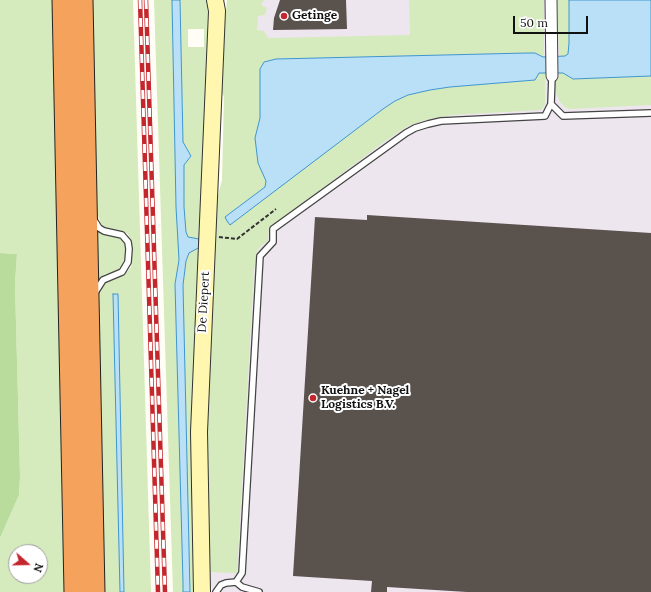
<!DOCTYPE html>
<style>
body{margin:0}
#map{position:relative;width:651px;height:592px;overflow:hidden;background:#fffdf5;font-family:Lora,serif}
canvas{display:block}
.north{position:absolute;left:8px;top:544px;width:40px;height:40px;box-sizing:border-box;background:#fff;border:1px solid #a0a0a0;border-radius:50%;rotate:110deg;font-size:11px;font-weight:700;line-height:16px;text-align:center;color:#111}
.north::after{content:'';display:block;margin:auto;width:14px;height:18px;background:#c4262e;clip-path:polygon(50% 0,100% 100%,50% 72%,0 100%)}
.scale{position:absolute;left:513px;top:16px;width:75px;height:18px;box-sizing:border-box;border:2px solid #111;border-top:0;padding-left:5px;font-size:12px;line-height:14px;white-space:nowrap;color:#111;-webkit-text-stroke:3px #fff;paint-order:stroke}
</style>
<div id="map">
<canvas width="651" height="592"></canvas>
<div class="north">N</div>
<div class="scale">50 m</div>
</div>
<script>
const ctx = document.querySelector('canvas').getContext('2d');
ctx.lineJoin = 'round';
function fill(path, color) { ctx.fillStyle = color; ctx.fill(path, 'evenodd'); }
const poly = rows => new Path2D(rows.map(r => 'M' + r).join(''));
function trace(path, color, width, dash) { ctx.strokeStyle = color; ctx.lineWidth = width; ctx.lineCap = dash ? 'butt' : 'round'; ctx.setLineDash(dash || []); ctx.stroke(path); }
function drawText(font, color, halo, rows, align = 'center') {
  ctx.font = font + ' Lora,serif'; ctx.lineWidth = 4; ctx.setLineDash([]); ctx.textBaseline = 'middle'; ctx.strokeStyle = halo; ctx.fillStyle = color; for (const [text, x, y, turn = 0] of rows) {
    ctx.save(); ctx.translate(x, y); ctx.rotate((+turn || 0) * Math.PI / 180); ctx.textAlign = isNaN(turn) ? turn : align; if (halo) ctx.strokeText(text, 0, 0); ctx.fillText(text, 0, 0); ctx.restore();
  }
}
fill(poly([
 [259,0,651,0,651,592,213,592,207,572,232,95]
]), '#eee6ef');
fill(poly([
 [0,0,54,0,66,592,0,592,0,538,19,495,20,476,15,284,17,254,0,253],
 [16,552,40,552,40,576,16,576],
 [92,0,133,0,151,592,104,592,99,290,103,283,107,281,124,275,131,267,132,261,130,241,128,234,121,231,109,230,101,224,97,213],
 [154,0,172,0,176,207,184,207,184,165,191,156,183,143,180,0,208,0,197,592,173,592],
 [188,29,204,29,204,47,188,47],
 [227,0,264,0,261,5,267,8,265,15,258,16,257,30,264,31,268,38,410,35,409,0,544,0,544,53,543,57,538,54,527,53,276,59,264,62,260,69,260,118,255,138,266,181,265,187,225,217,383,109,395,101,408,95,430,90,450,87,535,80,539,73,545,73,545,105,541,110,453,115,429,119,408,126,384,142,269,228,268,241,261,246,257,251,254,270,237,573,207,572,205,471,215,207,222,180,224,97,219,85],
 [557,0,569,0,569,43,568,54,565,56,560,57,559,53],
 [559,73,563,73,573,79,651,76,651,105,570,109,566,108,560,102,556,93,556,77,559,77],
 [97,230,105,235,121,238,125,244,126,249,125,261,123,266,115,272,105,274,98,280]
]), '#d5ebbd');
fill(poly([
 [0,253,17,254,15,284,20,476,19,495,0,538]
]), '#b9dc9c');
const water = poly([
 [172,0,180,0,183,142,191,156,184,165,184,207,186,232,188,237,199,239,200,247,189,253,186,261,183,285,190,592,183,592,183,583,175,284,179,260,176,207,172,0],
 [569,0,651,0,651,76,573,79,563,73,539,73,535,80,450,87,430,90,408,95,395,101,383,109,230,225,227,221,225,217,265,187,266,181,258,163,255,138,260,118,260,69,264,62,276,59,527,53,535,53,543,57,565,56,568,54,569,43,569,0],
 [113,294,118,294,124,592,120,592,113,294]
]);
fill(water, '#b9e0f7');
trace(water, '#3f96cf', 1);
fill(poly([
 [280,0,346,0,347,29,273,30,274,18],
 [367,215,651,233,651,592,467,592,387,587,387,592,371,592,372,581,293,576,315,217,367,220]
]), '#5a524d');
const service = poly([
 [552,76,551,104,563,116,651,113],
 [94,220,99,228,104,231,122,235,128,242,129,249,128,262,122,272,103,280,96,291],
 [236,582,242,573,260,256,273,242,273,229,406,133,415,128,428,124,441,121,545,116,551,104],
 [216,592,221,585,226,583,236,582,242,587,259,592]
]);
const minor = poly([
 [551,0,552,76]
]);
const secondary = poly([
 [202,592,199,432,217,11,215,0]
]);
const motorway = poly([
 [63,0,75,592],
 [82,0,94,592]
]);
trace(service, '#444', 8);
trace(minor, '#444', 13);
trace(secondary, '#333', 18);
trace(motorway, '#222', 23);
trace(poly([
 [219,237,237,239,276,209]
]), '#333', 2, [4, 2]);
trace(service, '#fff', 5.5);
trace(minor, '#fff', 11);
trace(secondary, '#fff6b0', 16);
trace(motorway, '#f5a25d', 21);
const rail = poly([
 [140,0,158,592],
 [146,0,165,592]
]);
trace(rail, '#c4262e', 4.5);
trace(rail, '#fff', 3, [9]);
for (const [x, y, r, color] of [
 [284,16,4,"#c4262e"],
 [313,398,4,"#c4262e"]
]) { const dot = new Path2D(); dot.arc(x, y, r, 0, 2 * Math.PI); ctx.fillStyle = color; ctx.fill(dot); trace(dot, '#fff', 1.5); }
drawText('bold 12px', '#111', '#fff', [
 ["Getinge",292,16],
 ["Kuehne + Nagel",321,391],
 ["Logistics B.V.",321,405]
], 'left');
drawText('12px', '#111', '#fff', [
 ["De Diepert",204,302,-87]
]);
</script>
